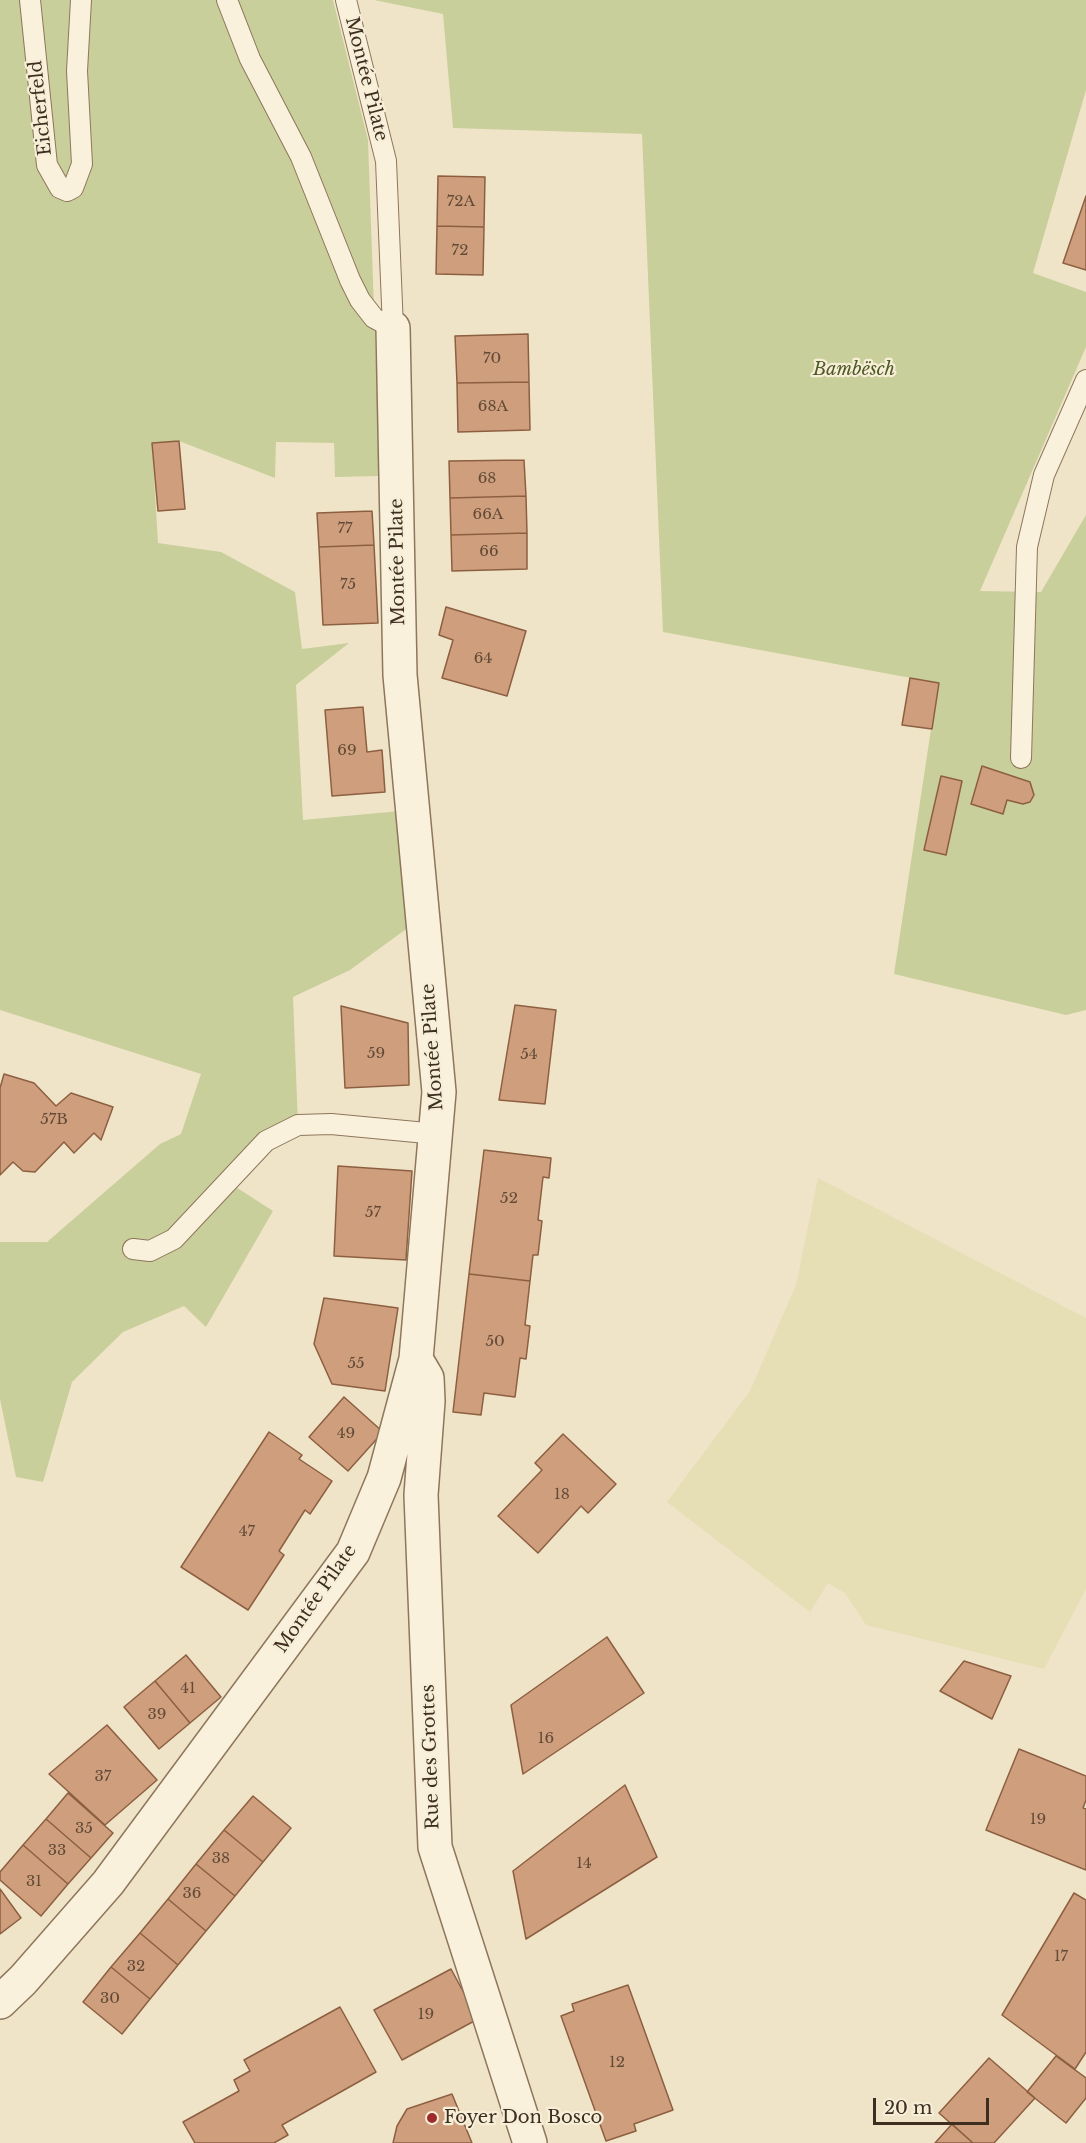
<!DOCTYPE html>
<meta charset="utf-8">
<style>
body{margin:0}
#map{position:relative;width:1086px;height:2143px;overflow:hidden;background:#f0e4c8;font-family:"Libre Baskerville",serif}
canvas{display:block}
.scale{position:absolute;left:873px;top:2098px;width:116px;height:27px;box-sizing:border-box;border:3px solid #3d2e20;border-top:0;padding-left:8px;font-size:18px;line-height:21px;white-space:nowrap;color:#3d2e20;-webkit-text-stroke:4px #f7eed8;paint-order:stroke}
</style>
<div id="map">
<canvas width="1086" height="2143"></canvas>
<div class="scale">20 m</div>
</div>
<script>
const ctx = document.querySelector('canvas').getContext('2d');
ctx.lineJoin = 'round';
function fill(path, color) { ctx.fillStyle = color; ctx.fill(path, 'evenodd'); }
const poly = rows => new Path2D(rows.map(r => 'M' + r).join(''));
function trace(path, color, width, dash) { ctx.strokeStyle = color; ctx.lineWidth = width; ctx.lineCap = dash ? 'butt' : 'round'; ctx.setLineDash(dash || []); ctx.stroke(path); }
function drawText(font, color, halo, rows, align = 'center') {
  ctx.font = font + ' "Libre Baskerville",serif'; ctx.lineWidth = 4.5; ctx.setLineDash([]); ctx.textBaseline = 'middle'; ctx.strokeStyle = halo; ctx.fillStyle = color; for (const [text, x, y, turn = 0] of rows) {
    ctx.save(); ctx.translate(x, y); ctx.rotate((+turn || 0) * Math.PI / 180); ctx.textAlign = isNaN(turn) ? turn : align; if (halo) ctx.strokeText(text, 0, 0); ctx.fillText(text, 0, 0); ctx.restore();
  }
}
fill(poly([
 [818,1178,1086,1318,1086,1589,1044,1669,866,1625,845,1593,828,1583,810,1612,667,1502,750,1391,796,1285]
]), '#e6deb5');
fill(poly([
 [0,0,333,0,368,140,380,476,335,477,334,443,276,442,275,478,179,441,152,443,158,543,221,552,295,592,302,649,349,643,296,685,303,820,400,811,409,927,350,970,293,997,298,1125,228,1182,273,1211,206,1327,184,1306,123,1332,72,1382,43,1482,16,1477,0,1399,0,1242,47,1242,160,1144,181,1134,201,1074,0,1010],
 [374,0,1086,0,1086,90,1033,273,1086,292,1086,347,980,591,1041,592,1086,515,1086,1010,1066,1015,894,974,938,683,663,632,642,134,453,128,443,14]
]), '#c9cf9b');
const building = poly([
 [438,176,485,177,484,227,437,226,438,176],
 [1086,196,1086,270,1063,263,1086,196],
 [437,226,484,227,483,275,436,274,437,226],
 [528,334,529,382,457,383,455,336,528,334],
 [529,382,530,430,458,432,457,383,529,382],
 [179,441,185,509,158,511,152,443,179,441],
 [524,460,526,496,450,498,449,461,524,460],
 [526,496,527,533,451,535,450,498,526,496],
 [372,511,374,545,319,547,317,513,372,511],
 [527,533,527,569,452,571,451,535,527,533],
 [374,545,378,623,323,625,319,547,374,545],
 [446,607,526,631,507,696,442,678,453,640,439,635,446,607],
 [910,678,939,683,932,729,902,725,910,678],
 [363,707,367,752,382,750,385,792,332,796,325,710,363,707],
 [982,766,1030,782,1034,795,1030,802,1023,804,1007,800,1003,814,971,804,982,766],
 [941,776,962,781,946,855,924,850,941,776],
 [515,1005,556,1010,545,1104,499,1100,515,1005],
 [341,1006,408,1023,409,1085,345,1088,341,1006],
 [4,1074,34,1083,56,1106,71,1093,113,1107,101,1140,94,1133,74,1153,64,1142,35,1172,23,1171,13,1162,0,1175,0,1088,4,1074],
 [484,1150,551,1158,549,1178,543,1177,538,1220,542,1221,538,1255,533,1255,530,1281,469,1274,484,1150],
 [338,1166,412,1171,406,1260,334,1256,338,1166],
 [469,1274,530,1281,525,1325,530,1326,526,1359,520,1358,515,1397,484,1393,481,1415,453,1412,469,1274],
 [324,1298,398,1308,385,1391,332,1384,314,1344,324,1298],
 [344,1397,383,1432,348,1471,309,1437,344,1397],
 [269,1432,302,1455,299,1459,332,1481,310,1514,305,1510,279,1551,284,1555,248,1610,181,1567,269,1432],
 [563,1434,616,1484,588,1513,581,1506,538,1553,498,1516,542,1470,535,1463,563,1434],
 [607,1637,644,1693,523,1774,511,1705,607,1637],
 [186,1655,221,1697,190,1723,155,1681,186,1655],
 [964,1661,1011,1676,992,1719,940,1691,964,1661],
 [155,1681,190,1723,159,1749,124,1707,155,1681],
 [107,1725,157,1780,105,1825,49,1774,107,1725],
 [1019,1749,1086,1776,1086,1800,1083,1808,1086,1809,1086,1870,986,1830,1019,1749],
 [625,1785,657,1857,526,1939,513,1871,625,1785],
 [68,1793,113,1833,91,1858,46,1819,68,1793],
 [253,1796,291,1828,263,1862,224,1830,253,1796],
 [46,1819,91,1858,68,1884,23,1845,46,1819],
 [224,1830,263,1862,235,1896,196,1864,224,1830],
 [23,1845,68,1884,41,1916,0,1880,0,1872,23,1845],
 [196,1864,235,1896,206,1931,168,1899,196,1864],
 [0,1889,21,1918,0,1934,0,1889],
 [1074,1893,1086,1900,1086,2052,1075,2069,1002,2015,1074,1893],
 [168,1899,206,1931,178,1965,140,1933,168,1899],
 [140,1933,178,1965,150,1999,111,1967,140,1933],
 [111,1967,150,1999,122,2034,83,2002,111,1967],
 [451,1969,478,2019,402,2060,374,2010,451,1969],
 [628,1985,673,2110,634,2124,636,2131,606,2141,561,2016,574,2011,572,2004,628,1985],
 [340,2007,376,2072,282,2125,288,2135,274,2143,195,2143,183,2122,239,2091,234,2080,250,2071,244,2060,340,2007],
 [1056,2056,1086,2078,1086,2098,1066,2123,1027,2092,1056,2056],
 [989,2058,1035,2098,994,2143,973,2143,939,2113,989,2058],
 [452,2094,472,2143,393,2143,397,2126,407,2109,452,2094],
 [952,2124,973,2143,935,2143,952,2124]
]);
fill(building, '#cf9f7d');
trace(building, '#8d5f41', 1.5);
const lane = poly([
 [30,0,47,165,60,188,67,191,73,188,82,164,77,71,81,0],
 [227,0,250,59,301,157,350,280,360,300,374,318,393,328],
 [346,0,386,161,393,328],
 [1021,758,1027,547,1044,475,1086,380],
 [133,1249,150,1251,174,1239,266,1141,298,1125,331,1124,437,1134]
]);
const street = poly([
 [417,1361,427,1378,428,1401,421,1495,435,1847,530,2143],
 [0,2002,23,1980,108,1883,353,1552,384,1478,416,1359,439,1092,400,675,393,328]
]);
trace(lane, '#8d765c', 22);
trace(street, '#8d765c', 36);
trace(lane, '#faf1dc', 20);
trace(street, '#faf1dc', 33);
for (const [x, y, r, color] of [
 [432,2118,6,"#9e2a2b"]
]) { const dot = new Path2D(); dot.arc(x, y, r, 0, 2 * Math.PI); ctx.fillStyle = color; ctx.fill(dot); trace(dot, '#f7eed8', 2); }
drawText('15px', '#624a37', null, [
 ["72A",461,202],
 ["72",460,251],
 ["70",492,359],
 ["68A",493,407],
 ["68",487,479],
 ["66A",488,515],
 ["77",345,529],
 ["66",489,552],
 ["75",348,585],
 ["64",483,659],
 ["69",347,751],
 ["59",376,1054],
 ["54",529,1055],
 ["57B",54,1120],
 ["52",509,1199],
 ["57",373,1213],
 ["50",495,1342],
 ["55",356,1364],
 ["49",346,1434],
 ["18",562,1495],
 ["47",247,1532],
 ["41",188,1689],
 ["39",157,1715],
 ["16",546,1739],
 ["37",103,1777],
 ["19",1038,1820],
 ["35",84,1829],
 ["33",57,1851],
 ["38",221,1859],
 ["14",584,1864],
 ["31",34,1882],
 ["36",192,1894],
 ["17",1061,1957],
 ["32",136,1967],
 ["30",110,1999],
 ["19",426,2015],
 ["12",617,2063]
]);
drawText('18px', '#3d2e20', '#f7eed8', [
 ["Montée Pilate",366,79,76],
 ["Eicherfeld",41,108,-96],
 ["Montée Pilate",398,562,-91],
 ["Montée Pilate",433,1047,-94],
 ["Montée Pilate",316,1599,-55],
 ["Rue des Grottes",431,1757,-92]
]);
drawText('italic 18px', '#4d5a26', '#f7eed8', [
 ["Bambësch",854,370]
]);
drawText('18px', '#3d2e20', '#f7eed8', [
 ["Foyer Don Bosco",444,2118]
], 'left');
</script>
